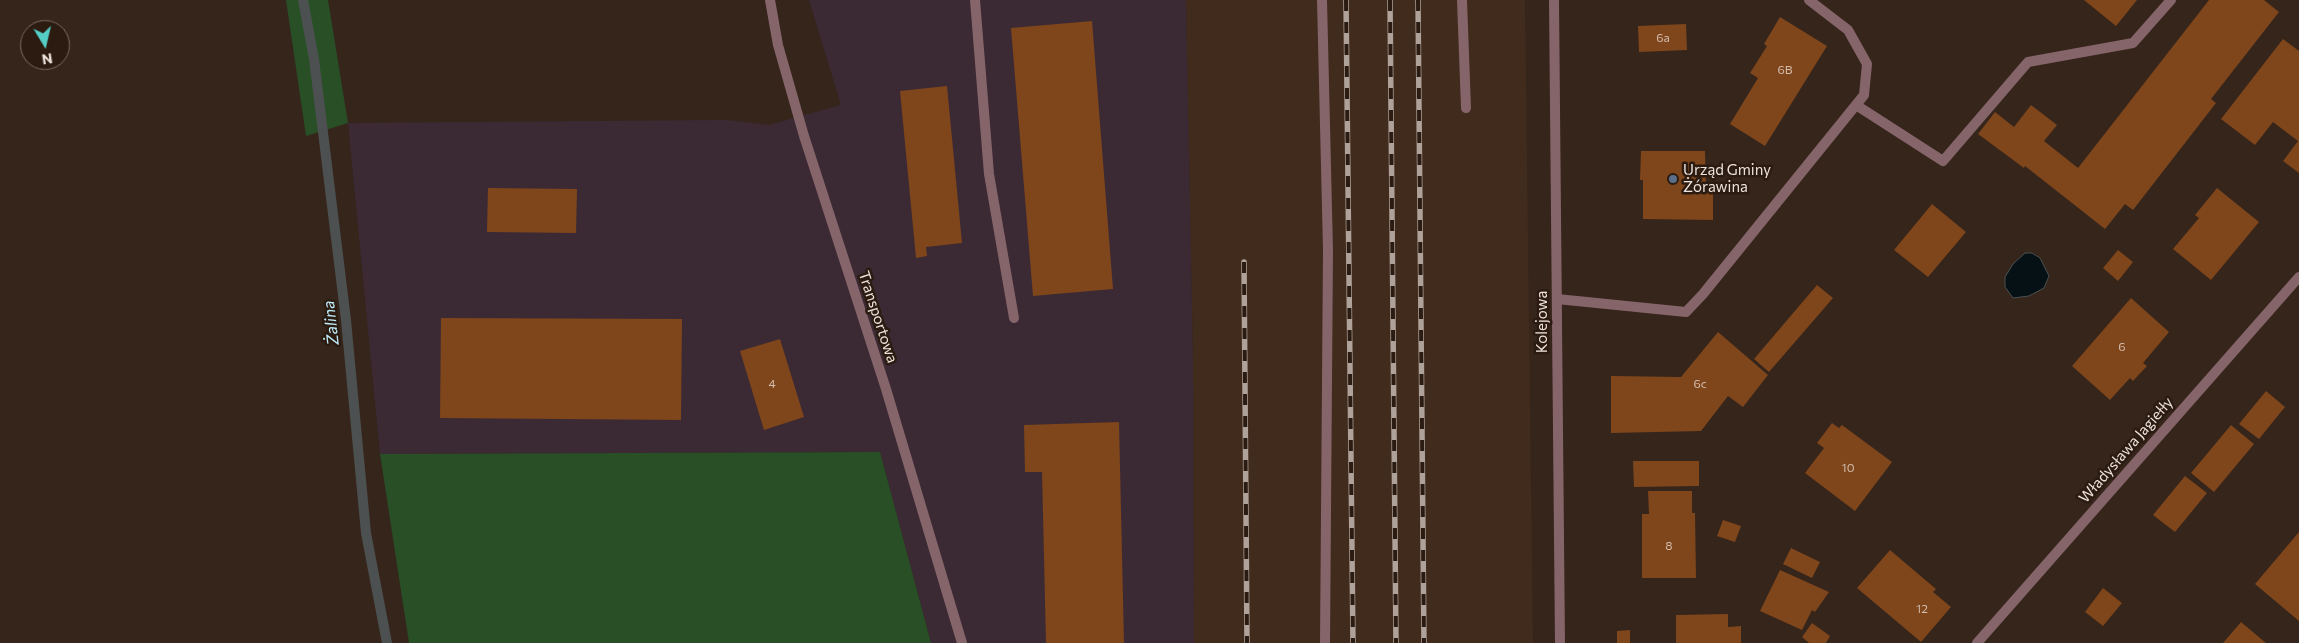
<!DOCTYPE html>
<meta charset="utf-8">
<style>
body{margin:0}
#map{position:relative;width:2299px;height:643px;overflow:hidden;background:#35251b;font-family:Commissioner,sans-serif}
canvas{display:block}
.north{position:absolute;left:20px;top:20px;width:50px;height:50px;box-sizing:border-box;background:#2b1b11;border:1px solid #796b62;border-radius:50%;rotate:171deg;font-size:14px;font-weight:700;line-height:20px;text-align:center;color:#eee3dc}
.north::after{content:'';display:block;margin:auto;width:18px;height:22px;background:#55cec5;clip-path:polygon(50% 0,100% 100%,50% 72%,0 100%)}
</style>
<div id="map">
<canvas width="2299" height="643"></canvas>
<div class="north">N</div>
</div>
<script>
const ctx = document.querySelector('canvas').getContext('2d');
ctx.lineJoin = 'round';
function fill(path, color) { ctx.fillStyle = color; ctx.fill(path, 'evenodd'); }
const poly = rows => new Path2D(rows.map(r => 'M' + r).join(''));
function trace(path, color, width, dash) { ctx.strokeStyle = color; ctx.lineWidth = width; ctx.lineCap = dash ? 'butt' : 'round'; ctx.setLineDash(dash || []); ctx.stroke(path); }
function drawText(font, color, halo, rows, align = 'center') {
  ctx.font = font + ' Commissioner,sans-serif'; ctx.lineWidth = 5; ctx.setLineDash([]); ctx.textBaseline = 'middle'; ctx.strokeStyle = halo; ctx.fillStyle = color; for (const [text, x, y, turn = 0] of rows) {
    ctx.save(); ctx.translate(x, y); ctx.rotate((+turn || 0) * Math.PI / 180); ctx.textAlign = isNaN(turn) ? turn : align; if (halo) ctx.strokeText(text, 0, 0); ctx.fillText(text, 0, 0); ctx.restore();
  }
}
fill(poly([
 [1186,0,1525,0,1533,643,1194,643,1193,363]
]), '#412b1d');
fill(poly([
 [809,0,1186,0,1193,363,1194,643,931,643,880,452,380,454,348,123,727,120,769,125,841,105]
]), '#3b2a34');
fill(poly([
 [286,0,328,0,348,123,306,136],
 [880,452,931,643,409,643,380,454]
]), '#284f26');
const water = poly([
 [2025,253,2032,253,2040,258,2049,276,2044,288,2029,296,2013,298,2005,287,2005,277,2013,264,2025,253]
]);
fill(water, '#061115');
trace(water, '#4c5051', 1);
trace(poly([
 [303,0,314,59,346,320,366,533,387,643]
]), '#4c5051', 10);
fill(poly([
 [2084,0,2137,0,2116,26],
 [2209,0,2264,0,2279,12,2211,99,2216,103,2133,210,2125,204,2105,229,2025,166,2024,168,1978,134,1995,112,2014,127,2031,105,2057,125,2044,141,2078,168],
 [1780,17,1827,46,1765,146,1730,124,1758,78,1750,73,1767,46,1764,44],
 [1092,21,1113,289,1033,296,1011,28],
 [1686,24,1687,50,1639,52,1638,26],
 [2283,39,2299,51,2299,173,2283,161,2298,141,2273,122,2255,145,2221,119],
 [947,86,962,243,926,247,927,256,916,258,900,91],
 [1641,151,1705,151,1706,187,1713,187,1713,220,1643,219,1643,180,1640,180],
 [488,188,577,189,576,233,487,232],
 [2217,188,2259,222,2211,280,2173,249,2199,218,2195,215],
 [1932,204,1966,232,1928,277,1894,250],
 [2118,250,2133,262,2118,281,2103,268],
 [1817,285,1833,298,1769,372,1754,359],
 [2131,298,2169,332,2143,363,2147,366,2133,381,2130,378,2110,400,2072,366],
 [441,318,682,319,681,420,440,418],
 [1718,332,1768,375,1743,407,1728,396,1701,431,1611,433,1611,376,1681,377],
 [780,339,804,417,764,430,740,351],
 [2266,391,2285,407,2259,439,2239,424],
 [1119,422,1124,643,1046,643,1042,472,1025,472,1024,425],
 [1832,423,1839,428,1842,425,1892,462,1855,511,1805,473,1824,448,1817,443],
 [2231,425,2254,444,2214,492,2191,473],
 [1633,461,1699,461,1699,486,1634,487],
 [2185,476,2207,493,2175,532,2153,515],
 [1648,491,1692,491,1692,513,1695,513,1696,578,1642,578,1642,514,1649,514],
 [1723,520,1741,526,1735,542,1717,536],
 [2299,532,2299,621,2255,584],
 [1791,548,1820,562,1812,578,1783,564],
 [1890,550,1936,589,1933,592,1951,607,1921,642,1857,588],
 [1780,570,1829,592,1815,612,1812,610,1802,630,1760,611],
 [2103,588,2122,603,2103,626,2085,612],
 [1728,614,1728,627,1741,626,1741,643,1676,643,1676,615],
 [2241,622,2266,643,2223,643],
 [1812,623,1830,636,1826,643,1809,643,1802,637],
 [1630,630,1630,643,1617,643,1617,631]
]), '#7f451b');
trace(poly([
 [975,0,989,174,1014,318],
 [1322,0,1328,250,1325,643],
 [1462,0,1466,108],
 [1856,105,1943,161,2028,62,2133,43,2171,0],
 [1557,299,1686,312,1703,294,1864,95,1867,64,1848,30,1809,0]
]), '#86656a', 10);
trace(poly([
 [770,0,778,45,804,136,886,389,962,643],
 [1554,0,1560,643],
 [1977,643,2299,277]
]), '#86656a', 10);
const rail = poly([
 [1346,0,1353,643],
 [1390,0,1396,643],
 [1418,0,1424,643],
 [1244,262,1247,643]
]);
trace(rail, '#aea29a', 5.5);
trace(rail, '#2b1b11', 4, [11]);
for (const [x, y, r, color] of [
 [1673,179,5,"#5c6f8a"]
]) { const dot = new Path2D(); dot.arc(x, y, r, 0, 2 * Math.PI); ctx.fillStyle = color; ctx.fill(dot); trace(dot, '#2b1b11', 2); }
drawText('12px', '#d2bcac', null, [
 ["6a",1663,38],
 ["6B",1785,70],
 ["6",2122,347],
 ["4",772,384],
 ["6c",1700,384],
 ["10",1848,468],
 ["8",1669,546],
 ["12",1922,609]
]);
drawText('15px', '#eee3dc', '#2b1b11', [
 ["Urząd Gminy",1683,170],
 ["Żórawina",1683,187]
], 'left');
drawText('15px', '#eee3dc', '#2b1b11', [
 ["Transportowa",878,317,72],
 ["Kolejowa",1542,322,-90],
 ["Władysława Jagiełły",2126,450,-49]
]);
drawText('italic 16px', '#c0edfc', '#2b1b11', [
 ["Żalina",331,323,-96]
]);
</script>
